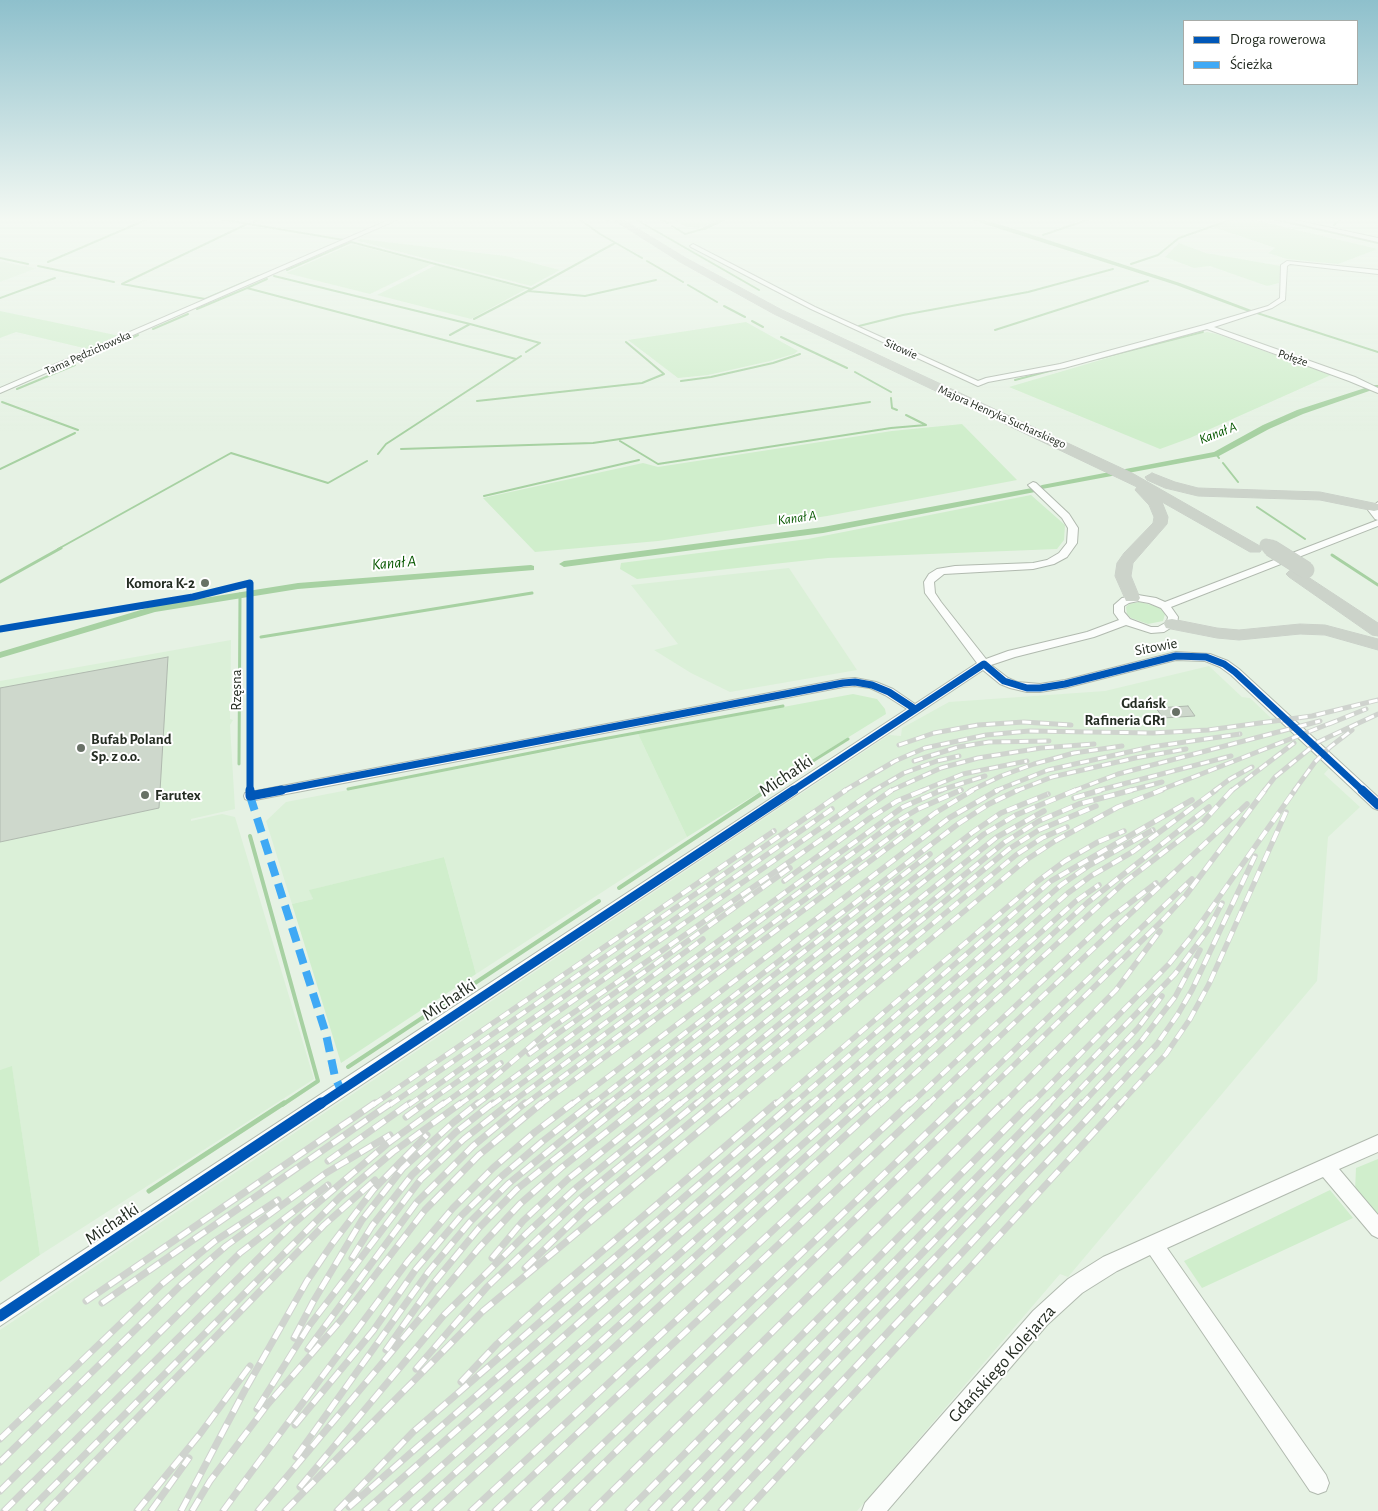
<!DOCTYPE html>
<meta charset="utf-8">
<style>
body{margin:0}
#map{position:relative;width:1378px;height:1511px;overflow:hidden;background:#e6f2e4;font-family:"Alegreya Sans",sans-serif}
canvas{display:block}
.legend{position:absolute;left:1183px;top:20px;width:175px;height:65px;box-sizing:border-box;background:#fff;border:1px solid #a7aba7;margin:0;padding:6px 9px;list-style:none;font-size:15px;color:#242c22}
.legend li{display:flex;align-items:center;gap:10px;height:25px}
.legend b{width:25px;border:1px solid #a7aba7}
</style>
<div id="map">
<canvas width="1378" height="1511"></canvas>
<ul class="legend">
<li><b style="height:6px;background:#0057b8"></b>Droga rowerowa</li>
<li><b style="height:6px;background:#3fa9f5"></b>Ścieżka</li>
</ul>
</div>
<script>
const ctx = document.querySelector('canvas').getContext('2d');
ctx.lineJoin = 'round';
function fill(path, color) { ctx.fillStyle = color; ctx.fill(path, 'evenodd'); }
const poly = rows => new Path2D(rows.map(r => 'M' + r).join(''));
function trace(path, color, width, dash) { ctx.strokeStyle = color; ctx.lineWidth = width; ctx.lineCap = dash ? 'butt' : 'round'; ctx.setLineDash(dash || []); ctx.stroke(path); }
function drawText(font, color, halo, rows, align = 'center') {
  ctx.font = font + ' "Alegreya Sans",sans-serif'; ctx.lineWidth = 4; ctx.setLineDash([]); ctx.textBaseline = 'middle'; ctx.strokeStyle = halo; ctx.fillStyle = color; for (const [text, x, y, turn = 0] of rows) {
    ctx.save(); ctx.translate(x, y); ctx.rotate((+turn || 0) * Math.PI / 180); ctx.textAlign = isNaN(turn) ? turn : align; if (halo) ctx.strokeText(text, 0, 0); ctx.fillText(text, 0, 0); ctx.restore();
  }
}
fill(poly([
 [0,261,18,265,37,268,0,282],
 [789,568,857,670,730,692,691,673,654,650,678,644,631,585],
 [231,640,230,719,233,720,230,725,235,809,191,819,191,821,222,814,235,817,314,1079,40,1255,12,1067,0,1070,0,681],
 [1209,666,1242,697,1250,698,1271,718,1277,717,1331,766,1324,774,1360,807,1328,837,1317,981,1068,1277,1060,1274,857,1511,0,1511,0,1330,889,735,901,736,902,728,949,702,1105,691],
 [638,734,687,837,476,974,444,857,310,890,313,899,292,904,266,821,286,802]
]), '#dbf0d8');
fill(poly([
 [672,219,720,219,699,228,687,227],
 [1230,219,1250,219,1378,249,1338,264,1287,259,1268,253,1275,248,1210,226],
 [360,239,506,256,560,270,531,286,358,241],
 [1179,243,1206,253,1281,266,1279,283,1267,286,1210,266,1194,268,1165,257],
 [352,244,432,264,370,294,286,273],
 [436,265,526,289,471,319,377,295],
 [0,311,120,336,88,349,16,332,0,338],
 [746,322,798,351,794,354,770,361,708,375,678,378,628,340],
 [1207,332,1217,334,1331,375,1190,438,1160,449,1009,387,1114,356],
 [962,424,1017,480,827,516,658,541,535,552,483,498,643,463,658,467,892,431],
 [1031,495,1065,525,1064,540,1057,549,828,558,637,579,620,569,621,563,808,539],
 [1140,602,1159,607,1165,614,1163,621,1148,624,1131,618,1127,614,1126,607,1129,604],
 [853,694,877,699,885,709,886,714,687,837,638,734],
 [444,857,476,974,341,1063,292,904,313,899,309,890],
 [12,1066,40,1255,0,1282,0,1070],
 [1378,1159,1378,1218,1355,1191,1356,1168],
 [1330,1190,1353,1218,1202,1288,1184,1261]
]), '#d0eecc');
trace(poly([
 [219,219,344,240],
 [579,219,600,234,642,258],
 [605,219,608,221],
 [635,219,759,290],
 [660,219,668,223],
 [1273,219,1378,243],
 [254,222,260,219],
 [247,224,122,284,205,299,259,276],
 [1334,225,1341,219],
 [672,226,685,234,703,229],
 [1043,235,1090,219],
 [615,243,528,291,585,296,656,280],
 [0,258,28,264],
 [647,261,683,282],
 [48,262,148,219],
 [1131,264,1158,255,1179,238,1233,219],
 [38,266,114,282],
 [287,270,351,242,531,289],
 [274,276,470,324],
 [688,285,717,302],
 [247,288,267,279],
 [0,298,55,278],
 [724,306,745,317],
 [197,309,247,288,516,359],
 [1257,313,1378,352],
 [474,319,528,291],
 [752,321,763,327],
 [859,326,903,315,1028,292,1113,269],
 [153,329,188,314],
 [995,330,1148,281],
 [450,335,470,324,540,343,526,352],
 [781,337,847,368],
 [93,355,138,335],
 [1097,359,1203,332],
 [855,372,891,392],
 [1015,380,1057,369],
 [681,381,711,377,773,363,800,354],
 [17,389,75,365],
 [891,398,892,408,897,410],
 [477,401,642,383,664,374,626,342],
 [2,402,78,430],
 [620,441,658,464,891,428,926,425,906,415],
 [401,449,593,443,870,402],
 [378,454,386,444,521,356],
 [1216,454,1219,458],
 [1223,463,1238,482],
 [0,469,75,433],
 [484,496,639,460],
 [1257,507,1305,539],
 [58,549,231,453,328,483,367,461]
]), '#a7d1a2', 2);
trace(poly([
 [1332,555,1378,585],
 [0,582,61,548],
 [261,637,532,593],
 [239,764,240,594],
 [348,789,581,743,783,706],
 [765,791,848,739]
]), '#a7d1a2', 3);
trace(poly([
 [250,836,318,1081,282,1105],
 [619,888,767,790],
 [348,1067,599,901]
]), '#a7d1a2', 4);
trace(poly([
 [149,1191,284,1103]
]), '#a7d1a2', 5);
fill(poly([
 [720,219,728,219,705,230,700,229,720,219],
 [969,219,979,219,1008,227,1180,283,1254,311,1249,312,1176,285,969,219],
 [1374,385,1378,385,1378,389,1374,389,1374,385],
 [1365,388,1372,390,1303,414,1269,429,1219,456,1042,489,1038,487,1042,485,1214,452,1263,425,1297,410,1365,388],
 [1032,488,1036,490,1035,492,823,533,564,567,559,564,564,561,823,527,1032,488],
 [531,565,534,566,534,570,298,589,155,612,0,658,0,652,154,606,298,583,531,565]
]), '#a7d1a2');
const building = poly([
 [168,657,159,808,0,842,0,688,168,657],
 [1188,706,1195,716,1163,718,1156,708,1188,706]
]);
fill(building, '#ced8cc');
trace(building, '#b0b9af', 1);
const minor = poly([
 [391,219,399,219,0,393,0,388,391,219],
 [1278,219,1290,219,1378,238,1378,242,1278,219],
 [693,244,815,307,978,381,986,378,1060,364,1204,325,1268,306,1280,298,1281,265,1287,261,1378,270,1378,274,1290,264,1287,266,1285,300,1272,308,1214,327,1355,377,1378,388,1378,393,1349,381,1207,329,1064,368,988,382,978,386,811,309,691,247,690,246,693,244],
 [1033,482,1036,483,1069,514,1078,528,1077,543,1067,557,1054,564,1033,569,944,574,934,582,935,593,941,602,986,659,1008,651,1087,632,1119,620,1114,613,1114,605,1122,598,1138,595,1156,598,1165,602,1378,520,1378,526,1171,607,1178,617,1177,624,1164,632,1151,633,1126,625,1094,637,1015,657,991,665,1008,678,1017,682,1040,684,1065,680,1176,652,1210,654,1228,661,1239,669,1378,797,1378,810,1373,808,1231,675,1220,667,1205,661,1176,660,1065,688,1040,692,1027,692,1010,688,1000,684,983,670,0,1326,0,1305,907,709,885,695,870,688,855,686,843,687,250,801,245,799,244,796,245,793,843,679,855,678,876,682,893,689,915,704,977,663,925,593,924,582,929,574,937,569,955,566,1033,563,1047,560,1059,553,1067,543,1068,528,1062,518,1030,487,1028,485,1033,482],
 [1138,601,1149,603,1161,608,1168,617,1167,622,1158,627,1151,627,1130,619,1124,612,1124,606,1129,603,1138,601],
 [1378,502,1378,520,1375,519,1368,510,1378,502],
 [1378,1135,1378,1152,1339,1169,1378,1215,1378,1238,1372,1235,1323,1177,1167,1248,1326,1475,1329,1483,1326,1491,1318,1494,1310,1491,1150,1255,1117,1271,1082,1293,1047,1325,887,1511,862,1511,865,1503,1033,1311,1068,1279,1103,1257,1378,1135]
]);
const highway = poly([
 [612,219,622,219,686,258,782,310,1132,473,1260,546,1262,549,1260,552,1250,552,1162,502,1168,517,1167,524,1133,563,1131,576,1140,598,1138,601,1126,601,1115,576,1117,563,1124,553,1153,523,1154,517,1149,505,1135,490,1137,487,774,314,680,262,612,219],
 [1152,473,1175,482,1198,488,1320,492,1378,504,1378,510,1374,511,1320,500,1198,496,1165,488,1147,480,1145,477,1152,473],
 [1294,569,1299,571,1378,623,1378,636,1372,635,1289,577,1286,574,1289,571,1294,569],
 [1172,619,1217,628,1239,630,1300,624,1325,625,1378,639,1378,650,1325,635,1300,634,1239,640,1217,638,1166,628,1164,624,1166,620,1172,619]
]);
trace(minor, '#b1baaf', 2);
trace(highway, '#cad0c9', 1);
fill(minor, '#fbfdfb');
fill(highway, '#ccd3ca');
const railFar2 = poly([
 [1329,724,1366,709],
 [899,745,934,733,978,725,1024,722,1071,725],
 [914,761,958,747,989,742,1049,741],
 [844,791,895,761,925,748,986,735,1029,731,1153,733,1208,730,1312,716,1378,700],
 [873,791,904,773,937,761,959,756],
 [890,791,941,768,978,758,1041,748,1094,744],
 [921,791,963,774,1027,761],
 [938,791,985,776],
 [959,791,961,790],
 [970,791,1001,776,1034,764,1074,753,1122,746],
 [995,791,1048,770,1151,747,1240,734],
 [1016,791,1052,777,1135,758,1186,749],
 [1073,791,1118,774,1320,721],
 [1096,791,1231,756],
 [1128,791,1162,782],
 [1158,791,1336,721],
 [1214,791,1230,779,1252,767],
 [1231,791,1294,743],
 [1264,791,1275,777,1318,742,1378,714],
 [1294,791,1315,762,1330,747,1352,730]
]);
const railFar1 = poly([
 [1074,798,1101,790],
 [784,881,870,818,897,801,924,790],
 [529,1054,790,868],
 [373,1105,774,831],
 [390,1105,846,790],
 [409,1105,832,809],
 [424,1105,875,790],
 [442,1105,501,1063],
 [459,1105,477,1092,553,1027,892,790],
 [476,1105,703,939],
 [492,1105,903,807,942,790],
 [508,1105,891,825,918,809,961,790],
 [524,1105,911,822],
 [540,1105,935,813,973,790],
 [571,1105,949,818,998,790],
 [591,1105,958,824,989,804,1018,790],
 [606,1105,930,854],
 [623,1105,973,832,1001,813,1048,794],
 [641,1105,984,834,1016,815,1076,790],
 [661,1105,997,837,1044,811],
 [679,1105,1005,842,1039,821,1079,804,1132,790],
 [695,1105,1009,849,1039,830,1096,806],
 [712,1105,1016,855,1042,838,1067,827],
 [731,1105,1026,860,1055,841,1118,807,1162,790],
 [775,1105,1038,881,1065,861,1098,842,1124,831],
 [792,1105,1051,881,1192,800],
 [810,1105,1061,885,1090,865,1153,830],
 [827,1105,1068,893,1091,876,1134,851,1216,790],
 [847,1105,1076,901,1099,885],
 [863,1105,1087,903,1209,807],
 [880,1105,1126,881,1202,823,1232,790],
 [909,1105,1109,919,1156,883],
 [927,1105,1247,804],
 [957,1105,1192,879],
 [973,1105,1164,919,1186,895,1265,790],
 [1002,1105,1116,990,1160,931],
 [1030,1105,1169,964,1191,937,1295,790],
 [1047,1105,1175,974,1208,930,1222,903],
 [1065,1105,1138,1028,1162,996],
 [1081,1105,1142,1040,1175,997,1200,950],
 [1100,1105,1157,1044,1178,1014,1192,990,1255,856],
 [1119,1105,1166,1054,1190,1019,1209,984,1286,812]
]);
const rail = poly([
 [406,1117,425,1103],
 [328,1161,410,1103],
 [352,1258,372,1226,412,1175,456,1132,493,1103],
 [492,1258,523,1221,568,1179,663,1103],
 [525,1268,589,1206,714,1103],
 [86,1301,375,1103],
 [102,1303,391,1103],
 [294,1338,313,1302,362,1220,403,1168,454,1122,478,1103],
 [308,1349,417,1202,473,1146,525,1103],
 [386,1350,432,1285,479,1228,517,1189,625,1103],
 [416,1369,487,1287,582,1197,697,1103],
 [461,1382,497,1344,553,1293,776,1103],
 [257,1409,309,1326,421,1179,464,1139,510,1103],
 [295,1425,373,1331,416,1269,462,1215,502,1176,543,1141,592,1103],
 [0,1439,162,1284,215,1241,278,1200],
 [296,1457,429,1271,470,1222,508,1184,608,1103],
 [0,1462,181,1285,226,1246,326,1173,390,1135],
 [300,1487,444,1315,528,1232,576,1188,681,1103],
 [238,1490,408,1261,453,1208,493,1168,535,1132,573,1103],
 [0,1491,240,1253,328,1185],
 [349,1507,811,1103],
 [4,1511,293,1224,387,1144,444,1103],
 [29,1511,340,1197,393,1152,461,1103],
 [47,1511,324,1225,375,1180],
 [137,1511,200,1434,250,1366],
 [151,1511,189,1458],
 [181,1511,245,1390,307,1281,332,1244,374,1189,427,1135],
 [192,1511,210,1481,268,1404,341,1320,425,1210,479,1155,542,1103],
 [223,1511,242,1485],
 [258,1511,479,1248,520,1204,561,1168,643,1103],
 [285,1511,483,1311,733,1103],
 [337,1511,413,1432,793,1103],
 [365,1511,829,1103],
 [391,1511,849,1103],
 [413,1511,865,1103],
 [435,1511,881,1103],
 [471,1511,910,1103],
 [495,1511,929,1103],
 [533,1511,958,1103],
 [555,1511,974,1103],
 [592,1511,1003,1103],
 [628,1511,1031,1103],
 [651,1511,1049,1103],
 [674,1511,1067,1103],
 [695,1511,1082,1103],
 [721,1511,1102,1103],
 [746,1511,1121,1103]
]);
trace(railFar2, '#cfd3ce', 5);
trace(railFar1, '#cfd3ce', 5.5);
trace(rail, '#cfd3ce', 7);
trace(railFar2, '#fff', 3, [9]);
trace(railFar1, '#fff', 4, [11]);
trace(rail, '#fff', 5, [14]);
const highwayBridgeFar1 = poly([
 [1266,545,1273,549]
]);
const highwayBridge = poly([
 [1271,548,1306,570]
]);
trace(highwayBridgeFar1, '#cad0c9', 14, []);
trace(highwayBridge, '#cad0c9', 18, []);
trace(highwayBridgeFar1, '#ccd3ca', 13);
trace(highwayBridge, '#ccd3ca', 17);
trace(poly([
 [250,796,326,1034,335,1077,341,1090]
]), '#3fa9f5', 8, [15, 8]);
trace(poly([
 [0,629,193,597,250,583,250,791],
 [276,791,843,683,855,682,872,685,889,692,915,709],
 [792,791,984,664,1004,681,1027,688,1040,688,1065,684,1176,656,1206,657,1224,664,1235,672,1363,791]
]), '#0057b8', 7);
trace(poly([
 [250,790,250,796,282,790],
 [1362,790,1378,805],
 [319,1105,794,790]
]), '#0057b8', 9);
trace(poly([
 [0,1316,321,1103]
]), '#0057b8', 11);
const sky = ctx.createLinearGradient(0, 0, 0, 431);
sky.addColorStop(0, '#8ec0cc');
sky.addColorStop(0.51, '#f4f9f3');
sky.addColorStop(1, '#f4f9f300');
ctx.fillStyle = sky;
ctx.fillRect(0, 0, 1378, 431);
for (const [x, y, r, color] of [
 [205,583,5,"#687166"],
 [1176,712,5,"#687166"],
 [81,748,5,"#687166"],
 [145,795,5,"#687166"]
]) { const dot = new Path2D(); dot.arc(x, y, r, 0, 2 * Math.PI); ctx.fillStyle = color; ctx.fill(dot); trace(dot, '#fff', 2); }
drawText('12px', '#242c22', '#fff', [
 ["Sitowie",901,349,24],
 ["Tama Pędzichowska",88,353,-24],
 ["Połęże",1293,358,19],
 ["Majora Henryka Sucharskiego",1002,417,24]
]);
drawText('italic 14px', '#075800', '#fff', [
 ["Kanał A",1218,433,-21],
 ["Kanał A",797,518,-8]
]);
drawText('bold 15px', '#242c22', '#fff', [
 ["Komora K-2",195,583],
 ["Gdańsk",1166,703],
 ["Rafineria GR1",1166,720],
 ["Bufab Poland",91,739,"left"],
 ["Sp. z o.o.",91,756,"left"],
 ["Farutex",155,795,"left"]
], 'right');
drawText('15px', '#242c22', '#fff', [
 ["Sitowie",1156,647,-11],
 ["Rzęsna",236,690,-90]
]);
drawText('italic 16px', '#075800', '#fff', [
 ["Kanał A",394,563,-5]
]);
drawText('18px', '#242c22', '#fff', [
 ["Michałki",786,776,-34],
 ["Michałki",449,1000,-34],
 ["Michałki",112,1224,-34],
 ["Gdańskiego Kolejarza",1002,1364,-48]
]);
</script>
